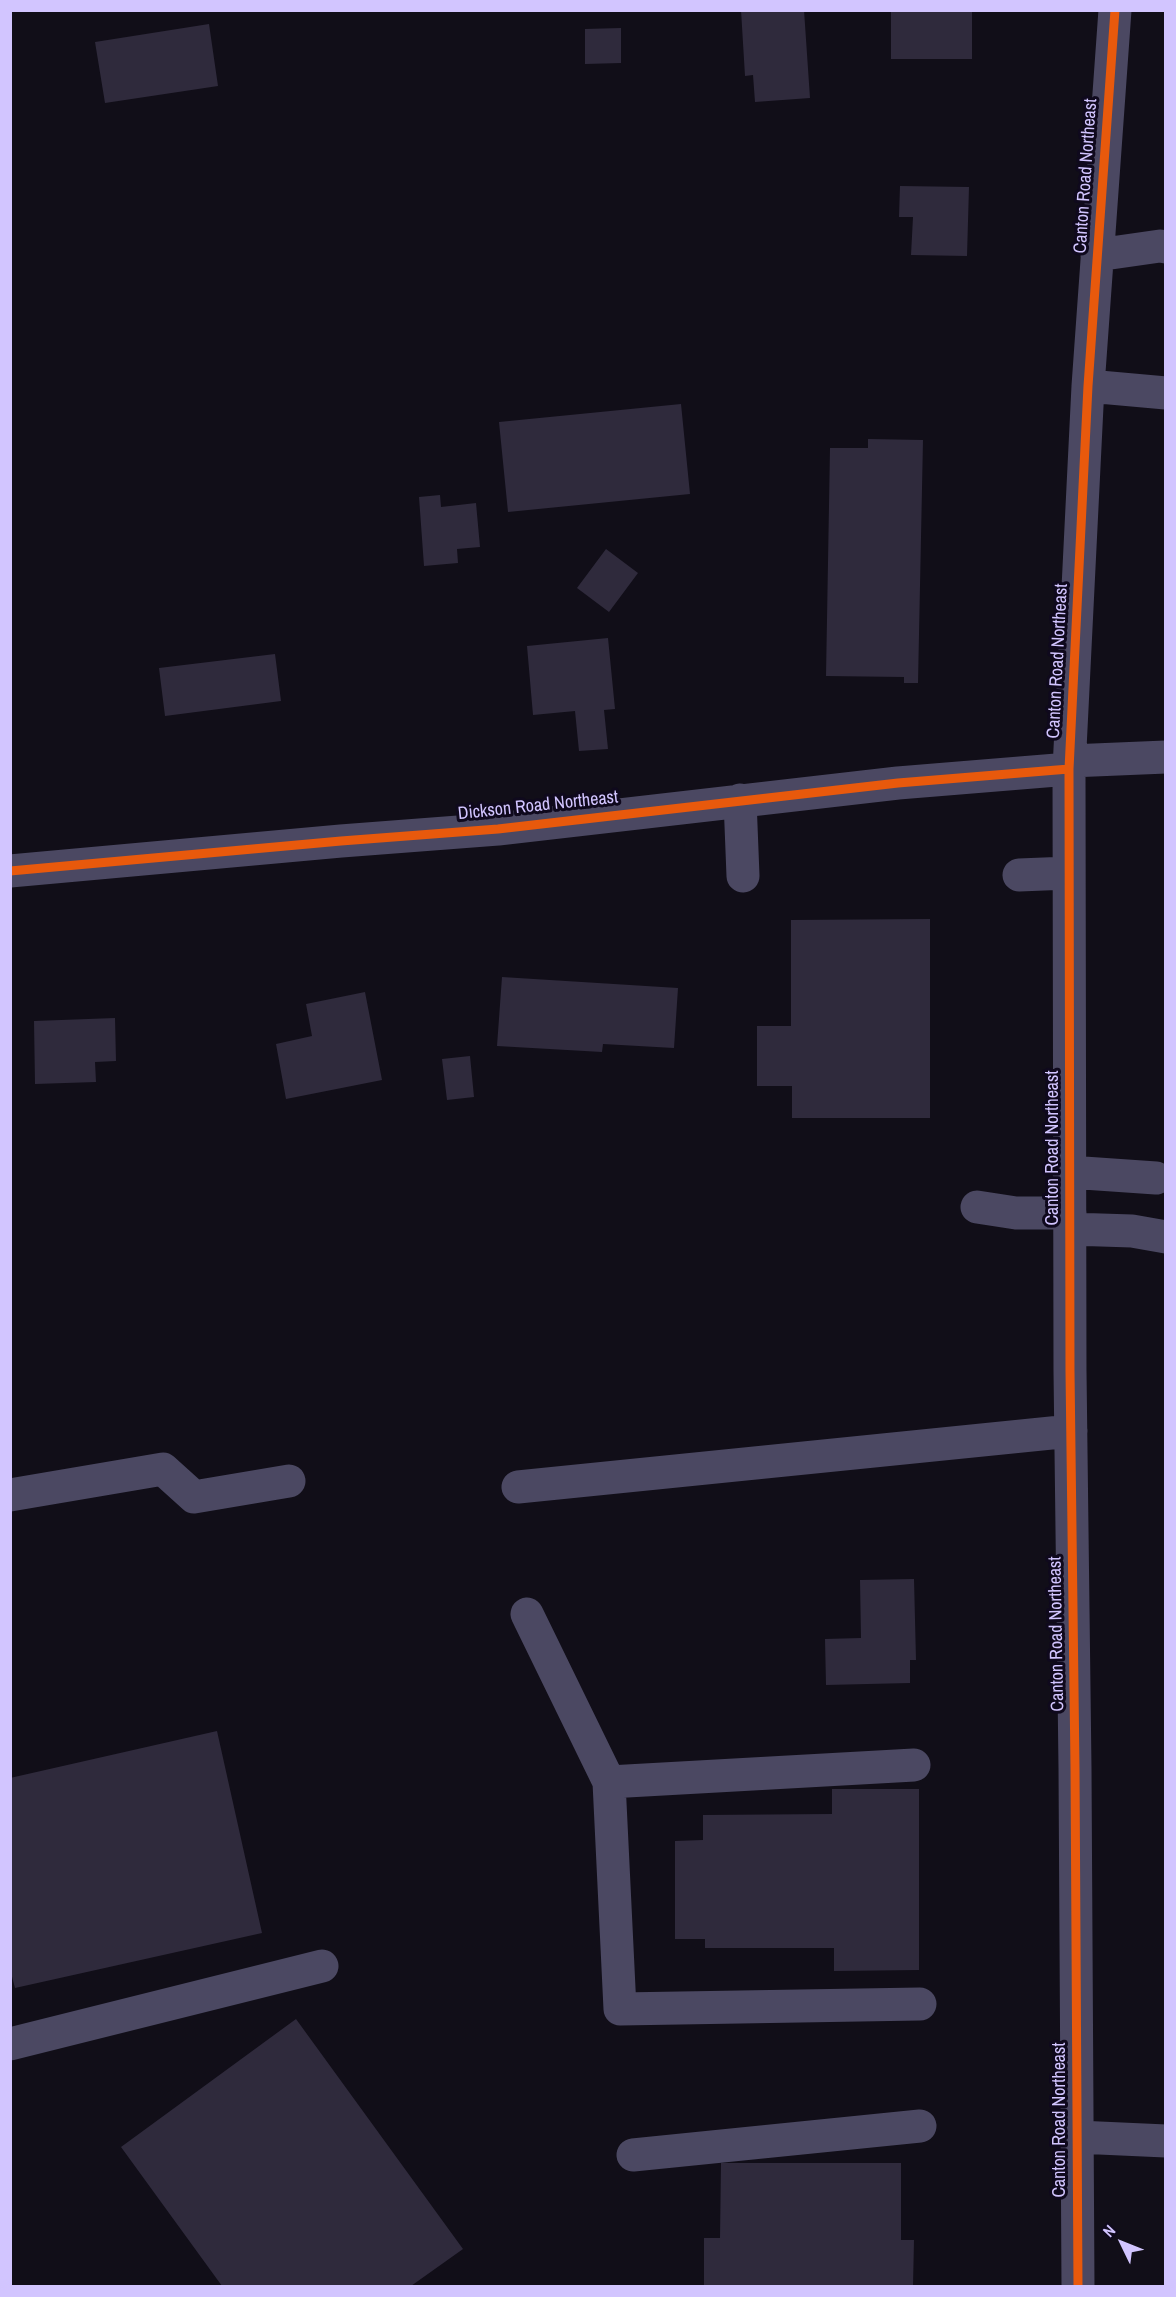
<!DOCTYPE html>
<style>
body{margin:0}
#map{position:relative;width:1176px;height:2297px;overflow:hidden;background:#110e18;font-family:"Archivo Narrow",sans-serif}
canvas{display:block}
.frame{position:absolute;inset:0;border:12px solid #d2c5ff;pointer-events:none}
.north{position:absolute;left:1092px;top:2213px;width:60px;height:60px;-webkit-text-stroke:4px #0f091d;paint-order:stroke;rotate:313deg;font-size:16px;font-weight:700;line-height:24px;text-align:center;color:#d2c5ff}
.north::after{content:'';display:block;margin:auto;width:21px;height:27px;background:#d2c5ff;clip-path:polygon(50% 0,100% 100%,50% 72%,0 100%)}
</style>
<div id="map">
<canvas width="1176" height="2297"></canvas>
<div class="frame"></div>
<div class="north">N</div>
</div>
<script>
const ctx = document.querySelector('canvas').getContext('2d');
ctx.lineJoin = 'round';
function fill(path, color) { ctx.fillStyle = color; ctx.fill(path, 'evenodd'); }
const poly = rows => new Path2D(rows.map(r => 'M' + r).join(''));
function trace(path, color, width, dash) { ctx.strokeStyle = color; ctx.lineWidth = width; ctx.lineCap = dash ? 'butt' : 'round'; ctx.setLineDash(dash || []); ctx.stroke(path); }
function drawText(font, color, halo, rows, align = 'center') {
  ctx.font = font + ' "Archivo Narrow",sans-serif'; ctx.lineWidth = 6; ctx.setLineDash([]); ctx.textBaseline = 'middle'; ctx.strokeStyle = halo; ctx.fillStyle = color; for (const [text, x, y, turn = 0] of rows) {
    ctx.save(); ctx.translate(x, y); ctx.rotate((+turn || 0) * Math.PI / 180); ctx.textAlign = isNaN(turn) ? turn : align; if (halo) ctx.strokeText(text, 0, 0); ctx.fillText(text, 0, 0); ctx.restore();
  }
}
fill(poly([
 [741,10,804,10,810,98,755,102,753,75,745,76],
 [891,10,972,10,972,59,891,59],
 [209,24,218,86,105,103,95,42],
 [621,28,621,63,585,64,585,29],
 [900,186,969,187,967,256,911,255,913,217,899,217],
 [681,404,690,494,508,512,499,422],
 [868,439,923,440,918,683,904,683,904,677,826,676,830,448,868,448],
 [440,495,441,507,476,503,480,547,457,549,458,563,424,566,419,497],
 [606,549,638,573,609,612,577,588],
 [608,638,615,709,604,710,608,749,579,751,575,711,533,715,527,646],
 [275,654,281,701,165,716,159,668],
 [930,919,930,1118,792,1118,792,1086,757,1086,757,1026,791,1026,791,920],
 [502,977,678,988,674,1048,603,1044,602,1052,497,1046],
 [365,992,382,1080,286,1099,276,1044,312,1036,306,1004],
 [115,1018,116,1061,95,1062,96,1082,35,1084,34,1021],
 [470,1056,474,1097,447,1100,442,1059],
 [914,1579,916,1660,910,1660,910,1683,826,1685,825,1639,861,1638,860,1580],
 [217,1731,262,1933,15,1988,10,1969,10,1778],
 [832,1789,919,1789,919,1970,834,1971,834,1948,705,1948,705,1939,675,1939,675,1841,703,1840,703,1815,832,1814],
 [296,2019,463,2249,411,2286,222,2286,121,2147],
 [721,2163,901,2163,901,2240,914,2240,913,2286,704,2286,704,2238,720,2238]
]), '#2f2a3c');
trace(poly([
 [1097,255,1160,246,1166,247],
 [1088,386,1166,393],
 [1070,761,1166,757],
 [740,800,743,876],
 [10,871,341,841,498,829,898,783,1069,769],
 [1019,875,1069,873],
 [1069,1172,1156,1178],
 [977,1207,1016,1213,1070,1213],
 [1070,1229,1132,1231,1166,1237],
 [518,1487,1071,1431],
 [10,1495,163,1469,194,1497,289,1481],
 [527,1614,609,1782,914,1765],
 [609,1782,620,2009,920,2004],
 [10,2044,322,1966],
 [1077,2137,1166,2141],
 [633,2155,920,2126],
 [1078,2286,1075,1768,1070,1371,1069,769,1088,386,1115,10]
]), '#4b4862', 33);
trace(poly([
 [10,871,341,841,498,829,898,783,1069,769],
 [1078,2286,1075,1768,1070,1371,1069,769,1088,386,1115,10]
]), '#e8590c', 9);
drawText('18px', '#d2c5ff', '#0f091d', [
 ["Canton Road Northeast",1086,176,-86],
 ["Canton Road Northeast",1058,661,-87],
 ["Dickson Road Northeast",538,806,-6],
 ["Canton Road Northeast",1053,1148,-90],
 ["Canton Road Northeast",1057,1634,-91],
 ["Canton Road Northeast",1060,2120,-90]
]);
</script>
